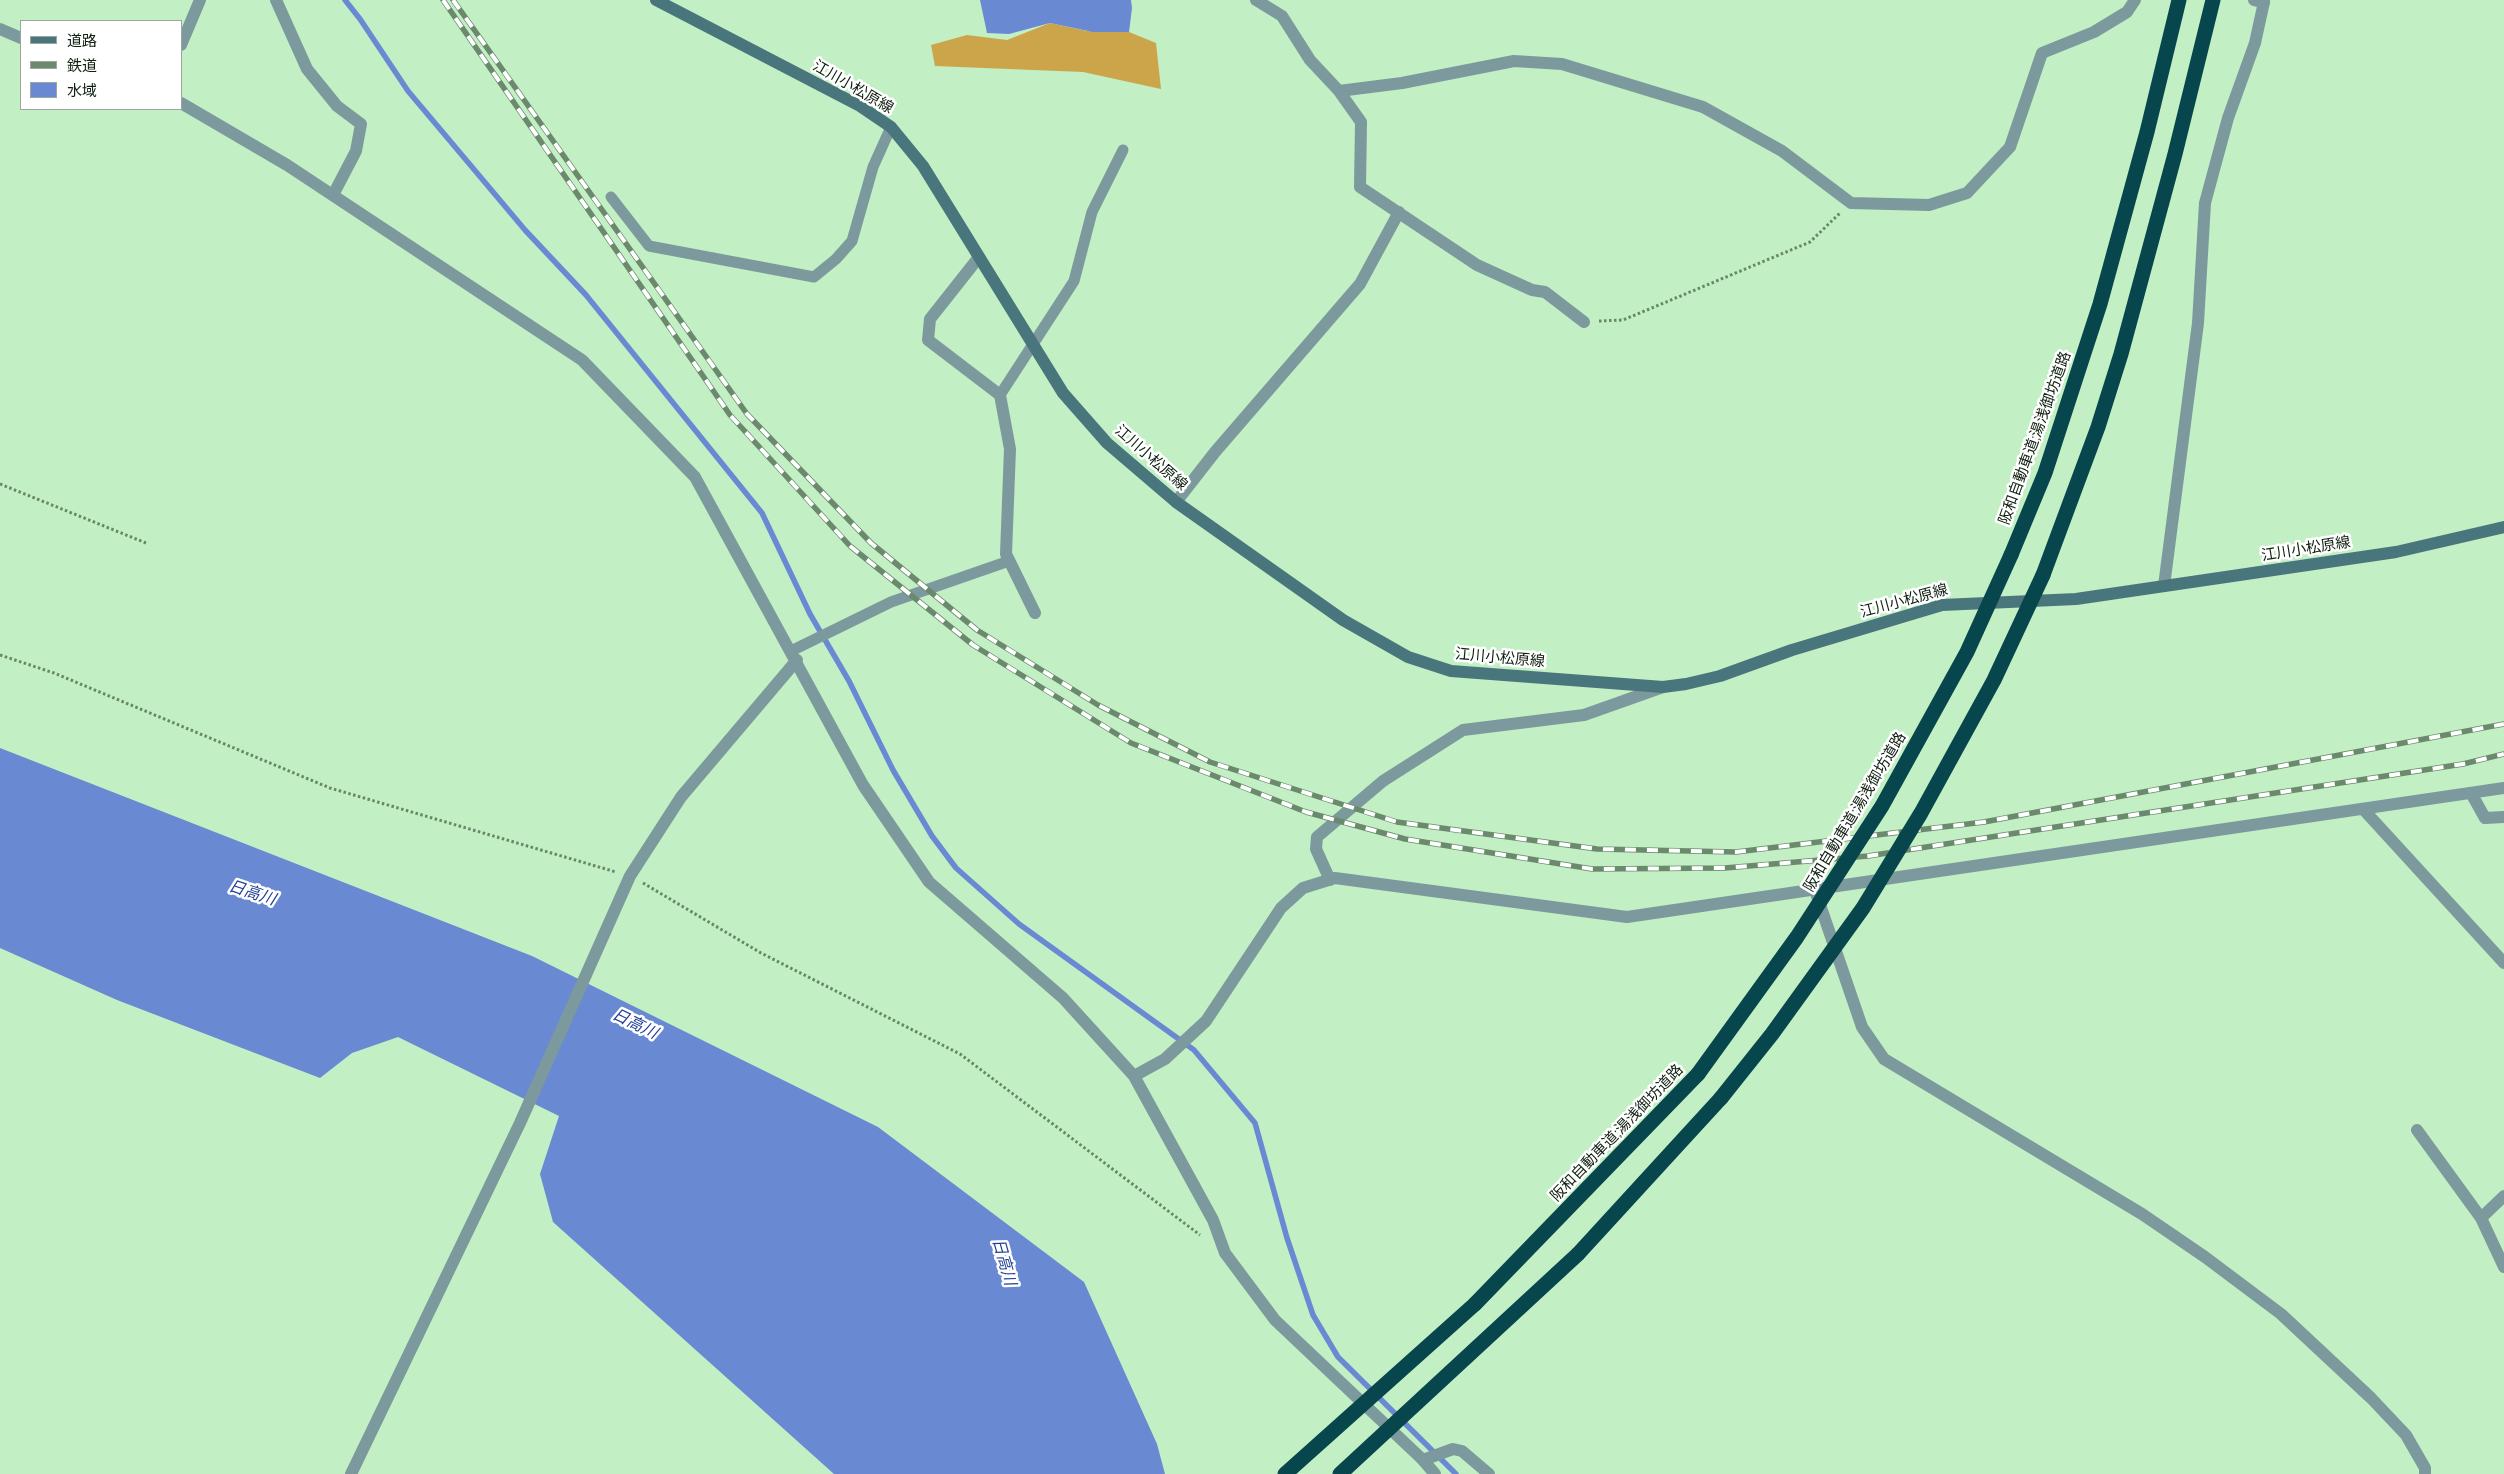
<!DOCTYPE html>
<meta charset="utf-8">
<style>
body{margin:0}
#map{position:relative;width:2504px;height:1474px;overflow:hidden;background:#c2efc4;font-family:Quicksand,"Noto Sans JP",sans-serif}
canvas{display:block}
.legend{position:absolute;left:20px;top:20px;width:162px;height:90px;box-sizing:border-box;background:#fff;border:1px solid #9fa6a0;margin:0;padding:6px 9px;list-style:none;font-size:15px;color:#102011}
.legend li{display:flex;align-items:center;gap:10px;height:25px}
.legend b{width:25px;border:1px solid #9fa6a0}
</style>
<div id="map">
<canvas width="2504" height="1474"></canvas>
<ul class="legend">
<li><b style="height:6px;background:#49767c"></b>道路</li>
<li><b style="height:6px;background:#6b8a6d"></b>鉄道</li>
<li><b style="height:14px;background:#6a89d3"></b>水域</li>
</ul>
</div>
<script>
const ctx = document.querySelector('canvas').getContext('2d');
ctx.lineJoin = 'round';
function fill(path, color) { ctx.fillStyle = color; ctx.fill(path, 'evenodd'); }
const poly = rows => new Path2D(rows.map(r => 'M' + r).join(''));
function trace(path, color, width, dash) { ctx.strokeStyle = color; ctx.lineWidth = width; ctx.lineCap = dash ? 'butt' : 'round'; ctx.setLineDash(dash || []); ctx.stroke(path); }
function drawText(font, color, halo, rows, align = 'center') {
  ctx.font = font + ' Quicksand,"Noto Sans JP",sans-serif'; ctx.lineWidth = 5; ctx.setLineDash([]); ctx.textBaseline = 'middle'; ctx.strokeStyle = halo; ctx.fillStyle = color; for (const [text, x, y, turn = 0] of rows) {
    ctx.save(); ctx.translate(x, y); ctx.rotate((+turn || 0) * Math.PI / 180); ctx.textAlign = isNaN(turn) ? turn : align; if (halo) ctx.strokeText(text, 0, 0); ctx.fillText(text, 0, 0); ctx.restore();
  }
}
fill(poly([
 [1050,23,1087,31,1129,32,1156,43,1161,89,1083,72,935,66,931,45,967,35,1007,40]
]), '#cca54b');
fill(poly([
 [980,0,1131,0,1132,8,1129,32,1093,32,1050,23,1009,34,987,33],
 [0,748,532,956,878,1127,1084,1282,1157,1444,1165,1474,834,1474,553,1222,540,1174,559,1116,398,1037,352,1053,320,1078,117,1000,0,948]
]), '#6a89d3');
trace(poly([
 [345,0,360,19,408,91,525,230,586,295,762,513,810,614,849,681,893,770,932,836,956,868,1019,924,1194,1050,1255,1123,1287,1238,1313,1315,1338,1357,1456,1474]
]), '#6a89d3', 5.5);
trace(poly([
 [1599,321,1623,320,1810,242,1840,213],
 [0,484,146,543],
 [0,655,54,673,330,788,616,872],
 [643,883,761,953,960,1054,1200,1235]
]), '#68876a', 3, [2.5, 2.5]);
trace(poly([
 [611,197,649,246,814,277,836,259,852,241,873,167,891,127],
 [1000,395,1074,281,1092,212,1123,150],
 [791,651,891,602,1009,561]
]), '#7c999d', 11);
trace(poly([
 [276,0,307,69,337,106,361,124,356,151,333,195],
 [1256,0,1282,16,1310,60,1339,91,1361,122,1360,187,1477,265,1532,290,1545,292,1584,322],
 [2254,0,2264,2],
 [1339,91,1402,83,1514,61,1562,64,1703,107,1782,151,1851,203,1929,205,1967,193,2010,147,2042,53,2094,32,2127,12,2135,0],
 [979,257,930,319,928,340,1000,395,1010,449,1006,554,1035,613],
 [1176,502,1215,452,1360,284,1399,212],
 [2471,793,2485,818,2504,817],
 [2363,809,2504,963],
 [2417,1130,2481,1218,2504,1267],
 [2481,1218,2504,1196],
 [1423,1460,1453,1449,1462,1451,1489,1474]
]), '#7c999d', 12);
trace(poly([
 [0,29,21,38],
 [181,45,200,0],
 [181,103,287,165,582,360,695,477,863,785,929,882,1063,998,1134,1076,1213,1220,1225,1253,1275,1320,1423,1460,1435,1474],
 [2164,586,2198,323,2205,203,2228,118,2255,43,2264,2],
 [1330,880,1316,849,1317,837,1383,781,1463,730,1584,715,1663,687],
 [1817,896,1862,1027,1884,1059,2142,1214,2205,1257,2281,1314,2371,1398,2406,1435,2425,1468,2425,1474],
 [1134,1076,1165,1059,1206,1021,1281,908,1303,888,1335,878,1627,917,2504,788],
 [351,1474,520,1123,630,876,681,797,797,660]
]), '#7c999d', 12);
trace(poly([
 [656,0,860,106,891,127,923,166,1063,393,1107,443,1176,502,1343,620,1408,657,1451,671,1663,687,1686,684,1720,676,1792,650,1942,605,2076,599,2396,552,2504,527]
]), '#49767c', 12);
trace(poly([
 [2011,555,2045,473,2100,304,2147,132,2179,0],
 [2043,575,2098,427,2121,354,2175,154,2213,0],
 [1578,1254,1721,1098],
 [1475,1304,1698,1074]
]), '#07464c', 15);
const rail = poly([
 [443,0,730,415,850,546,973,645,1131,743,1306,812,1405,839,1592,869,1725,868,1868,856,2463,764,2504,754],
 [453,0,747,414,871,543,977,630,1098,705,1210,762,1397,822,1597,849,1736,852,1984,822,2504,724]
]);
trace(rail, '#6b8a6d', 5.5);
trace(rail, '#fff', 4, [11]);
trace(poly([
 [1698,1074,1797,937,1882,806,1967,652,2011,555],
 [1721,1098,1772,1034,1863,908,1921,813,1994,680,2043,575],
 [1285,1474,1475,1304],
 [1340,1474,1578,1254]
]), '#07464c', 15);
drawText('15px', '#102011', '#fff', [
 ["江川小松原線",853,87,30],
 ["阪和自動車道;湯浅御坊道路",2035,438,-70],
 ["江川小松原線",1151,458,41],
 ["江川小松原線",2306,549,-9],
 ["江川小松原線",1904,601,-15],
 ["江川小松原線",1500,658,5],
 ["阪和自動車道;湯浅御坊道路",1855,812,-59],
 ["阪和自動車道;湯浅御坊道路",1617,1133,-46]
]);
drawText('italic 16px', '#223f95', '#fff', [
 ["日高川",252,893,18],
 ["日高川",635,1024,26],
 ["日高川",1004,1262,74]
]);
</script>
